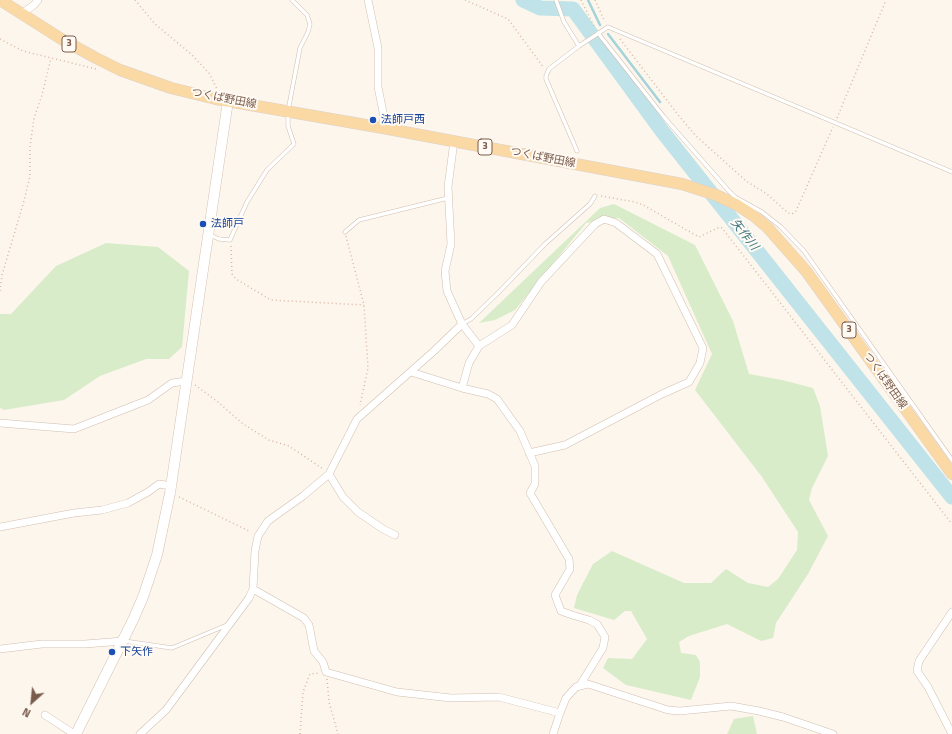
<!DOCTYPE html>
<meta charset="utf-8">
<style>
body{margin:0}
#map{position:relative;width:952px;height:734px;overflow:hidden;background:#fdf6ec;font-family:"Titillium Web",sans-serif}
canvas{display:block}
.north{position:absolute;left:12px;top:682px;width:40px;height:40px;-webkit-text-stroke:3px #fffaf3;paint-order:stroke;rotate:207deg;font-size:11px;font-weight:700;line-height:16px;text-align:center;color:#7a5c4d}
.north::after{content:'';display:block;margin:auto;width:14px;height:18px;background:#7a5c4d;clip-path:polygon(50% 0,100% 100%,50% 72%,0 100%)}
</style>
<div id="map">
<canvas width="952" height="734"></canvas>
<div class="north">N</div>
</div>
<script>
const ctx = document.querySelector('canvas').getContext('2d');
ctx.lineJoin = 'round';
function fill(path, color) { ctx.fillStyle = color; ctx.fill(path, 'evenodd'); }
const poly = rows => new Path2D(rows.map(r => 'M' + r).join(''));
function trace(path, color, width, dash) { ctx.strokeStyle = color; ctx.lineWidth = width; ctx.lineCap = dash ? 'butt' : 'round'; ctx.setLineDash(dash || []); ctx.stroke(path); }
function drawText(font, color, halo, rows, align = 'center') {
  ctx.font = font + ' "Titillium Web","Noto Sans JP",sans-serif'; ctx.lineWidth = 4; ctx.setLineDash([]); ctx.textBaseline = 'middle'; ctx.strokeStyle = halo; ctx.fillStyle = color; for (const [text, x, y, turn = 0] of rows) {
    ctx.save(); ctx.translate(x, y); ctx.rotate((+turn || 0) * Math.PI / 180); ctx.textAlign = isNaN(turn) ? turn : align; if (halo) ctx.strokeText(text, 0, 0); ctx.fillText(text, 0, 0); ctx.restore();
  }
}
fill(poly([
 [614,204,695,245,733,321,749,374,782,380,813,388,820,406,828,456,812,488,809,500,828,536,808,574,776,623,773,638,761,641,727,624,689,636,679,642,681,653,696,655,700,662,700,677,691,700,626,685,603,668,608,658,632,659,647,639,631,611,625,611,614,620,574,608,577,595,593,564,612,551,684,583,711,583,726,569,748,583,768,587,778,579,797,550,798,532,762,477,695,390,712,354,668,256,619,218,586,223,515,310,495,320,479,323,600,208],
 [106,243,158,247,189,271,182,347,169,359,146,359,100,376,64,400,4,410,0,408,0,314,11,314,56,266],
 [753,716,757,734,727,734,734,719]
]), '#d8ecc9');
trace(poly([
 [588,0,600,25],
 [608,34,660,102]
]), '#a5d3da', 2.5);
trace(poly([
 [523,0,540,8,573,9,662,131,952,497]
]), '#bfe3e8', 15);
const lane = poly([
 [556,0,564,22,579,46],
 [598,33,664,117,728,190,735,197,762,212,781,227,804,251,952,460],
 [577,151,546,79,546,76,549,69,579,46,608,27,952,172],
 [345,232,359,220,448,198],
 [210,235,219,239,230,240,247,202,267,170,294,144,288,126,288,111,300,48,308,32,310,24,307,15,292,0],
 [462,324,471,319,498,293,545,244,590,204,595,196],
 [124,641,172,648,227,625]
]);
const street = poly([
 [368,0,378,48,378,87,383,112,383,128],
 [21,14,34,5,38,0],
 [454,141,448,187,451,244,445,271,447,291,462,324,479,346,469,363,462,388],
 [479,346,512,325,541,282,595,224,604,219,616,223,657,254,703,348,700,363,689,382,662,394,565,445,529,453],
 [411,372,462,388,488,394,497,399,520,431,535,466,535,484,530,493,569,559,570,569,555,595,561,611,572,615,589,620,597,624,605,637,603,648,580,685],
 [0,423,74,429,148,400,172,383,186,381],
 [329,474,343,497,358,512,383,529,395,535],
 [0,527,74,513,102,510,128,503,148,492,159,484,171,486],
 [253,589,304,618,309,625,314,651,323,662,326,672,397,692,451,698,499,697,560,713],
 [0,649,42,644,85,644,123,641],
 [45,715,74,734],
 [140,734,166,710,249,598,253,589,255,551,258,536,268,521,303,496,329,474,357,419,434,351,462,324],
 [553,734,560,713,566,698,576,687,588,684,668,710,680,711,731,706,759,711,783,717,833,734],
 [952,734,928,687,917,671,919,661,952,612]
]);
const secondary = poly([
 [76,734,133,620,143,597,157,555,170,493,228,101]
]);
const primary = poly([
 [0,0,63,40,96,58,120,70,171,88,216,99,383,128,682,184,716,195,737,205,754,216,768,228,806,271,952,474]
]);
trace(lane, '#d1beb0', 4.5);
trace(street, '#d1beb0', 8);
trace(secondary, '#d6c0b0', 11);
trace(primary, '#dad1cd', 12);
trace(poly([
 [135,0,155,24,191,54,209,73,217,89],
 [465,0,508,19,544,68],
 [581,0,595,28],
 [595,0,605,22],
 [0,39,23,51,96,69],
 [620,39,679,116,695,135,746,181,767,194,788,213,792,214,796,211,833,127],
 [837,118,886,0],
 [601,196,635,202,643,205,699,237,720,227,722,228,952,524],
 [346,236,364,305,368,368,360,405],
 [231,246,232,274,236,279,271,300,364,305],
 [0,291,2,275,24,201,30,176,30,147,34,118,42,95,51,58],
 [195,385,218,402,243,424,269,440,289,446,323,469],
 [179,497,251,532],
 [327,679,329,702,338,734],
 [300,734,303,692,310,674,319,673]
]), '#d9b8a5', 1.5, [1, 3]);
trace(lane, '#fff', 3.5);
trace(street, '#fff', 7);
trace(secondary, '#fff', 10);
trace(primary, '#fbd9a5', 11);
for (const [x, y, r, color] of [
 [373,120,4,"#1a4fb4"],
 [203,224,4,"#1a4fb4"],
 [112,652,4,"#1a4fb4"]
]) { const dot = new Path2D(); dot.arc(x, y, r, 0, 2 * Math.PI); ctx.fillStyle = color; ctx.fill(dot); trace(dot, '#fffaf3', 1.5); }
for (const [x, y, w] of [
 [69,44,14],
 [485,147,14],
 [849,330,14]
]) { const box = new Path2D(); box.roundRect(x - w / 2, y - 8, w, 16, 3); ctx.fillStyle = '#fffaf3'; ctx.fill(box); trace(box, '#7a5c4d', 1); }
drawText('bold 10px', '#7a5c4d', null, [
 ["3",69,44],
 ["3",485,147],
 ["3",849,330]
]);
drawText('11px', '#7a5c4d', '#fffaf3', [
 ["つくば野田線",224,99,11],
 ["つくば野田線",543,158,11],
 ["つくば野田線",885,381,55]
]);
drawText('11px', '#164399', '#fffaf3', [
 ["法師戸西",381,120],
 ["法師戸",211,224],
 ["下矢作",120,652]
], 'left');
drawText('italic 12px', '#437c86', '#fffaf3', [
 ["矢作川",744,235,52]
]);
</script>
